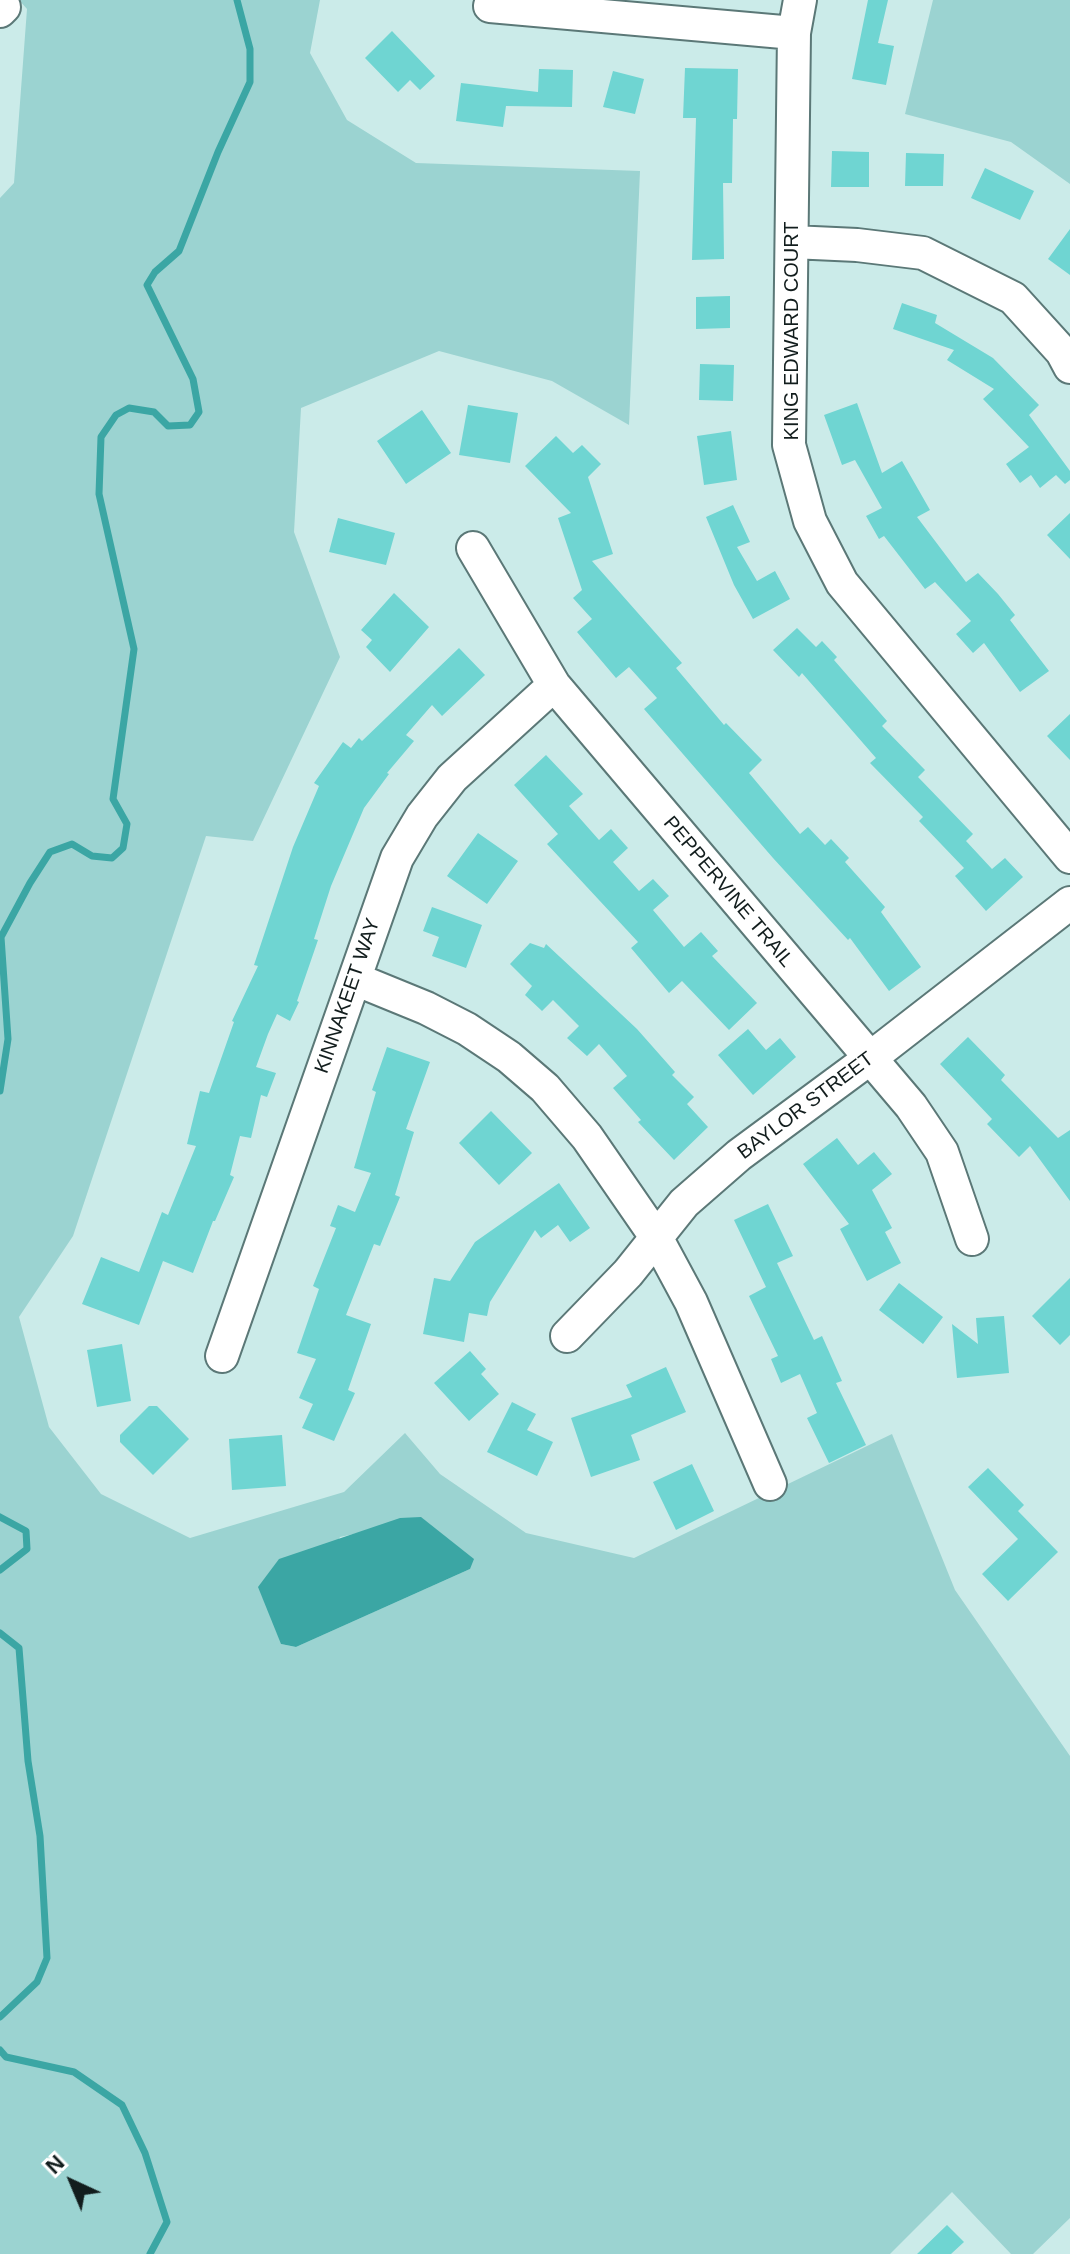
<!DOCTYPE html>
<style>
body{margin:0}
#map{position:relative;width:1070px;height:2254px;overflow:hidden;background:#cbebe9;font-family:Helvetica,sans-serif}
canvas{display:block}
.north{position:absolute;left:32px;top:2142px;width:80px;height:80px;-webkit-text-stroke:6px #fff;paint-order:stroke;rotate:316deg;font-size:22px;font-weight:700;line-height:32px;text-align:center;color:#121d1d}
.north::after{content:'';display:block;margin:auto;width:28px;height:36px;background:#121d1d;clip-path:polygon(50% 0,100% 100%,50% 72%,0 100%)}
</style>
<div id="map">
<canvas width="1070" height="2254"></canvas>
<div class="north">N</div>
</div>
<script>
const ctx = document.querySelector('canvas').getContext('2d');
ctx.lineJoin = 'round';
function fill(path, color) { ctx.fillStyle = color; ctx.fill(path, 'evenodd'); }
const poly = rows => new Path2D(rows.map(r => 'M' + r).join(''));
function trace(path, color, width, dash) { ctx.strokeStyle = color; ctx.lineWidth = width; ctx.lineCap = dash ? 'butt' : 'round'; ctx.setLineDash(dash || []); ctx.stroke(path); }
function drawText(font, color, halo, rows, align = 'center') {
  ctx.font = font + ' Helvetica,sans-serif'; ctx.lineWidth = 7; ctx.setLineDash([]); ctx.textBaseline = 'middle'; ctx.strokeStyle = halo; ctx.fillStyle = color; for (const [text, x, y, turn = 0] of rows) {
    ctx.save(); ctx.translate(x, y); ctx.rotate((+turn || 0) * Math.PI / 180); ctx.textAlign = isNaN(turn) ? turn : align; if (halo) ctx.strokeText(text, 0, 0); ctx.fillText(text, 0, 0); ctx.restore();
  }
}
fill(poly([
 [19,0,320,0,310,53,347,120,416,163,640,171,629,425,552,381,439,351,301,408,294,532,340,657,253,841,206,836,73,1236,19,1317,49,1427,101,1494,190,1538,344,1492,405,1433,440,1474,526,1533,634,1558,892,1434,955,1590,1070,1756,1070,2218,1033,2254,1011,2254,952,2192,890,2254,0,2254,0,198,14,183,27,9],
 [363,1532,470,1569,296,1647,281,1644,340,1537],
 [933,0,1070,0,1070,184,1011,142,905,114]
]), '#9bd3d1');
fill(poly([
 [421,1517,474,1559,470,1569,296,1647,281,1644,258,1587,279,1559,400,1518]
]), '#3ba6a4');
trace(poly([
 [0,1091,8,1039,1,937,30,883,50,852,72,844,92,856,112,858,123,848,127,824,113,799,134,649,99,494,101,437,116,415,129,408,154,412,168,426,190,425,199,412,193,379,147,285,155,272,179,251,218,152,250,82,250,49,237,0],
 [0,1517,26,1531,27,1549,0,1570],
 [0,1633,19,1648,28,1761,40,1836,47,1958,37,1982,0,2017],
 [0,2050,6,2057,74,2072,122,2105,145,2153,167,2222,150,2254]
]), '#3ba6a4', 7);
fill(poly([
 [868,0,888,0,878,43,894,46,886,85,852,79],
 [392,31,435,76,420,90,410,80,398,92,365,58],
 [685,68,738,69,737,119,733,119,732,183,723,183,724,259,692,260,696,118,683,118],
 [539,69,573,70,572,107,506,106,503,127,456,121,461,83,538,92],
 [613,71,644,79,635,114,603,107],
 [832,151,869,152,869,187,831,187],
 [906,153,944,154,943,186,905,186],
 [985,168,1034,191,1020,220,971,198],
 [1070,229,1070,275,1048,259],
 [730,296,730,328,696,329,696,297],
 [902,303,937,315,935,323,993,358,1039,405,1029,415,1070,471,1070,480,1065,484,1056,475,1040,488,1031,475,1020,483,1006,464,1029,447,983,399,994,389,947,360,954,350,893,329],
 [700,364,734,365,733,401,699,400],
 [857,403,882,473,902,461,930,510,917,517,966,582,978,573,998,594,1015,615,1010,620,1049,671,1020,692,984,643,973,653,956,634,971,621,935,582,925,589,884,536,879,539,866,516,882,508,855,460,842,465,824,415],
 [468,405,518,413,510,463,459,455],
 [422,410,451,453,406,484,377,441],
 [731,431,737,480,704,485,697,436],
 [556,436,573,453,582,445,601,464,588,477,613,554,592,561,682,663,676,668,724,725,726,723,762,760,749,773,800,834,808,827,825,845,831,839,849,858,845,862,885,907,881,912,921,967,889,991,850,938,848,940,773,858,644,709,657,698,629,667,616,678,577,632,592,619,573,598,582,590,558,518,571,513,525,466],
 [733,505,750,542,737,547,757,581,775,571,790,599,753,619,734,585,706,517],
 [1070,513,1070,559,1047,535],
 [338,518,395,533,386,565,329,552],
 [394,593,429,627,390,672,366,647,372,640,361,630],
 [797,628,816,647,822,641,837,657,834,660,887,721,882,726,925,770,918,777,973,834,966,841,992,869,1005,858,1023,877,986,911,955,876,964,868,919,821,923,817,870,763,876,758,802,673,799,677,773,650],
 [459,648,485,675,442,716,432,705,406,735,414,741,387,773,389,774,364,808,331,886,314,939,318,940,297,1001,299,1002,290,1021,277,1014,268,1034,256,1067,276,1073,267,1097,261,1095,251,1138,240,1136,230,1175,234,1177,215,1221,213,1221,193,1273,163,1261,139,1325,82,1304,101,1257,139,1272,162,1212,168,1215,196,1146,187,1144,200,1091,209,1093,234,1022,232,1021,258,966,254,965,293,847,319,786,314,783,343,742,351,748,359,738,362,741],
 [1070,714,1070,760,1047,736],
 [546,755,583,794,569,806,599,840,611,829,628,848,613,862,639,891,653,879,669,896,653,910,684,947,701,932,718,951,712,956,757,1003,729,1030,682,981,669,993,631,948,638,942,547,844,558,834,514,785],
 [478,833,518,861,487,904,447,876],
 [432,907,482,925,466,968,432,956,439,937,423,931],
 [530,943,544,948,546,944,589,984,637,1029,675,1072,672,1075,694,1097,687,1104,708,1127,674,1160,638,1122,641,1120,613,1088,627,1076,599,1044,587,1056,567,1038,579,1026,553,1000,542,1011,525,995,532,986,510,964],
 [748,1029,766,1050,780,1038,796,1057,753,1095,718,1055],
 [968,1037,1005,1075,1001,1080,1058,1138,1070,1130,1070,1201,1030,1146,1019,1157,987,1124,992,1119,940,1064],
 [387,1047,430,1062,406,1129,414,1132,395,1195,400,1197,380,1246,374,1244,346,1315,371,1324,348,1390,355,1393,334,1441,302,1428,313,1404,299,1398,316,1359,297,1353,319,1289,313,1286,336,1228,330,1226,338,1205,355,1212,371,1173,354,1168,376,1092,372,1090],
 [491,1111,532,1153,499,1185,459,1143],
 [837,1138,858,1165,874,1152,892,1174,872,1190,892,1228,885,1232,901,1263,867,1281,840,1229,849,1224,803,1164],
 [559,1183,590,1228,570,1242,558,1225,541,1238,535,1230,490,1302,487,1316,469,1313,464,1342,423,1334,434,1278,450,1281,475,1242],
 [768,1204,793,1256,777,1263,814,1340,822,1336,842,1381,836,1383,866,1445,829,1463,807,1418,817,1413,800,1374,781,1383,771,1359,778,1356,749,1296,766,1287,734,1220],
 [1070,1278,1070,1335,1060,1345,1032,1316],
 [899,1283,943,1317,923,1344,879,1310],
 [1004,1316,1009,1373,957,1378,952,1324,978,1344,976,1318],
 [122,1344,131,1401,97,1407,87,1350],
 [470,1351,486,1369,481,1374,499,1394,469,1421,434,1383],
 [666,1367,686,1412,631,1435,640,1460,591,1477,571,1418,632,1397,626,1385],
 [512,1402,536,1414,527,1430,553,1442,537,1476,487,1452],
 [149,1406,157,1406,189,1439,153,1475,120,1442,120,1435],
 [282,1435,286,1486,232,1490,229,1439],
 [692,1464,714,1511,676,1530,653,1482],
 [988,1468,1024,1505,1018,1511,1058,1552,1008,1601,982,1574,1018,1539,968,1487],
 [947,2225,964,2242,951,2254,917,2254]
]), '#6fd5d2');
const minor = poly([
 [800,0,794,33,789,445,810,521,842,583,1070,857],
 [490,6,794,33],
 [0,11,4,7],
 [792,242,857,245,923,253,1013,298,1062,352,1070,367],
 [473,548,554,685,911,1106,942,1152,972,1239],
 [355,979,426,1008,467,1029,509,1057,545,1088,587,1137,656,1237,691,1302,770,1484],
 [567,1336,628,1273,684,1203,739,1155,869,1059,1070,903],
 [222,1356,397,858,422,816,452,778,554,685]
]);
trace(minor, '#5b7877', 36);
trace(minor, '#fff', 32);
drawText('20px', '#121d1d', '#fff', [
 ["KING EDWARD COURT",792,331,-90],
 ["PEPPERVINE TRAIL",728,892,50],
 ["KINNAKEET WAY",348,996,-71],
 ["BAYLOR STREET",806,1106,-37]
]);
</script>
